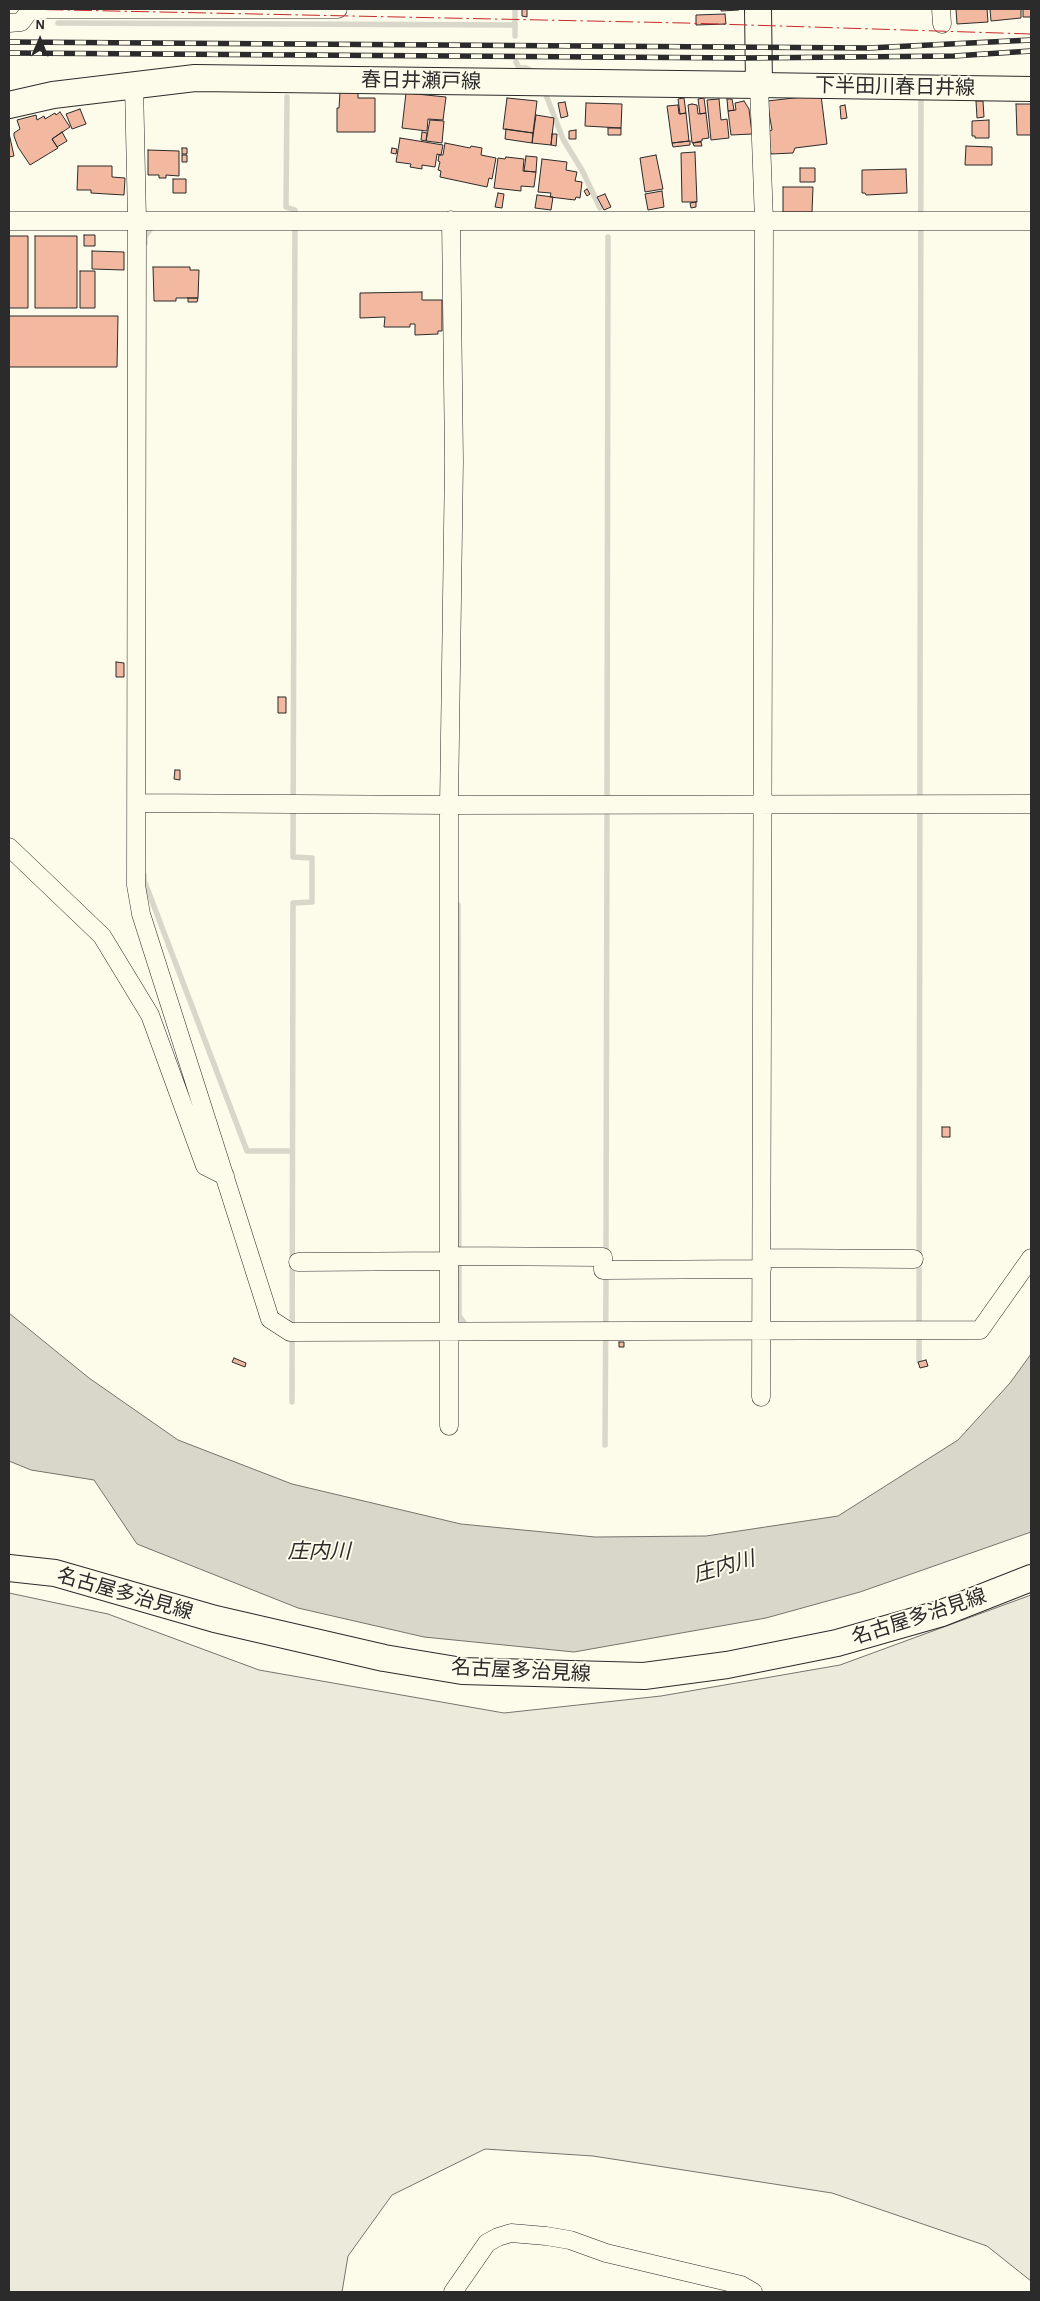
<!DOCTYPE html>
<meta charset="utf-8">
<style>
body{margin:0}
#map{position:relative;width:1040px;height:2301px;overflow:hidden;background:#fdfbea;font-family:"Alegreya Sans",sans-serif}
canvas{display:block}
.frame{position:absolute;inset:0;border:10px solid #2b2b2b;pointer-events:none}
.north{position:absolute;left:15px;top:15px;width:50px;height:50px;-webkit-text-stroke:4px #fdfbea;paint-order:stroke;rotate:1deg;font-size:14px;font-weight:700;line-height:20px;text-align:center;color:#2b2b2b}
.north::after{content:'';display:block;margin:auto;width:18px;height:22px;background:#2b2b2b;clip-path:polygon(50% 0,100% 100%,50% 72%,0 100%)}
</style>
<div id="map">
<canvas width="1040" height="2301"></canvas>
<div class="frame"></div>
<div class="north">N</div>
</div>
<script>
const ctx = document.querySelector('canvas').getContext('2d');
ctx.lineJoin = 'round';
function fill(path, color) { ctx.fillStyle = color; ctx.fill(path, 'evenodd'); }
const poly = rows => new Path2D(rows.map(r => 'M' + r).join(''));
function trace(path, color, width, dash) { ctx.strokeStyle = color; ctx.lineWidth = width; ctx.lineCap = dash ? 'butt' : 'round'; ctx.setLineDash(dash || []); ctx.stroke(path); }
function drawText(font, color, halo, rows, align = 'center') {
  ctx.font = font + ' "Alegreya Sans","Noto Sans JP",sans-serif'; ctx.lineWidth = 4; ctx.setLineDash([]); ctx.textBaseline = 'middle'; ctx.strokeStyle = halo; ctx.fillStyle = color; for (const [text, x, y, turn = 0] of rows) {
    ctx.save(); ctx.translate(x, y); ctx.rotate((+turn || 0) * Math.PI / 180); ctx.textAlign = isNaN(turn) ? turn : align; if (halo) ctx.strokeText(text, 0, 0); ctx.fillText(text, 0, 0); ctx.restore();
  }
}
const green = poly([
 [9,1593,108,1614,259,1670,504,1713,661,1696,840,1665,1031,1595,1031,2281,987,2246,832,2193,593,2156,485,2149,392,2195,348,2256,342,2292,9,2292,9,1593]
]);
fill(green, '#ecebdb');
trace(green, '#74746e', 1);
const water = poly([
 [9,1313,89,1378,178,1440,292,1484,461,1524,595,1537,706,1536,838,1516,958,1440,1010,1383,1031,1354,1031,1532,860,1592,766,1618,574,1652,424,1637,298,1608,137,1544,94,1480,31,1470,9,1461,9,1313]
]);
fill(water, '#d8d7c9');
trace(water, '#74746e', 1);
trace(poly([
 [58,23,515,25],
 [515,36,515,9],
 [516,62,519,68,526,68,532,71],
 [546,95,563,139,583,172,600,208],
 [287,97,286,207,295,210,293,857,312,858,312,902,293,903,292,1402],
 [145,243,145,237,151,228],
 [607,794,608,237],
 [144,875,144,880,247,1151,292,1151],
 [458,905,459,1316,465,1324],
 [606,1248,607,816],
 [919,1361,921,99],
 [605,1445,606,1277]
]), '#d8d7c9', 5.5);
const building = poly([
 [522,9,527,9,527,17,522,16,522,9],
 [721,9,739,9,739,10,721,11,721,9],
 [956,9,987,9,988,22,957,24,956,9],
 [990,9,1021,9,1021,18,991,21,990,9],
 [1023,9,1031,9,1031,17,1023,17,1023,9],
 [725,14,726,24,696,25,696,15,725,14],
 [340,92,358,92,358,98,375,98,375,132,337,132,337,108,339,108,340,92],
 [406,93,446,97,443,120,428,119,427,131,402,128,406,93],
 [821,95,827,144,795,148,793,153,771,154,768,132,772,130,767,101,821,95],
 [507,98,537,101,533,133,503,129,507,98],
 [684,98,686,113,680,114,678,99,684,98],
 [704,98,706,113,700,114,698,99,704,98],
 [719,99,721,120,727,119,729,138,711,140,707,100,719,99],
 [727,99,732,99,734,110,728,111,727,99],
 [744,101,749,109,752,134,731,135,728,111,736,110,735,103,744,101],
 [976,101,983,101,984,117,977,118,976,101],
 [565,102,568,116,561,118,558,103,565,102],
 [586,103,622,104,621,128,585,126,586,103],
 [692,104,697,105,698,114,706,113,709,138,702,139,702,141,692,143,688,105,692,104],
 [1016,104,1031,104,1031,135,1017,135,1016,104],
 [678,105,679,114,686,113,689,141,672,143,667,106,678,105],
 [845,105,847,118,841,119,840,106,845,105],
 [80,109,86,124,72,129,66,114,80,109],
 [60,112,70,127,52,139,58,148,30,165,18,147,14,136,14,133,20,129,17,120,36,115,37,120,44,116,45,119,55,113,56,115,60,112],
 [536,115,554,118,551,145,532,143,536,115],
 [430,120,444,121,442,143,426,141,430,120],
 [989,120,989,138,975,138,975,136,972,136,972,121,989,120],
 [608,128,621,128,621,135,608,135,608,128],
 [506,129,533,133,532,143,505,139,506,129],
 [576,130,576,139,569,139,569,131,576,130],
 [62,132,67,141,57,147,52,139,62,132],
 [422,132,427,133,426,141,421,140,422,132],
 [9,133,14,156,9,157,9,133],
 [552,134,557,134,556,146,551,145,552,134],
 [400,138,443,145,441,155,437,154,435,167,422,165,422,169,410,167,411,164,396,162,400,138],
 [690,141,690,145,673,147,672,143,690,141],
 [701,142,702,146,694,146,693,143,701,142],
 [445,143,470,148,471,146,482,148,481,155,496,158,492,179,489,178,487,187,440,177,441,171,438,170,440,162,438,161,439,155,443,155,445,143],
 [966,146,992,147,992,165,965,165,966,146],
 [182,148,187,148,187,154,182,154,182,148],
 [392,148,397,149,396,154,391,153,392,148],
 [148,150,179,151,179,176,166,175,166,178,159,178,159,175,148,175,148,150],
 [695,152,697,202,682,202,681,153,695,152],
 [182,155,187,155,187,162,182,162,182,155],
 [656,155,663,189,645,192,640,158,656,155],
 [526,156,537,157,536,172,524,171,526,156],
 [506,157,524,159,523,171,536,172,534,187,521,186,521,191,494,188,498,158,505,159,506,157],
 [542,159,567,162,566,170,577,172,575,181,582,182,580,198,576,197,575,200,550,197,551,193,538,192,542,159],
 [78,166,112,166,112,177,125,178,124,195,91,193,91,190,77,190,78,166],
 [800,168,815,168,815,182,800,182,800,168],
 [906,169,907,193,866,195,865,193,862,193,862,170,906,169],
 [173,179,186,179,186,193,173,193,173,179],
 [783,187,813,187,812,212,783,212,783,187],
 [587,189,590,194,587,196,584,191,587,189],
 [662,191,664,207,648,210,645,194,662,191],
 [498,193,504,194,502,208,495,207,498,193],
 [605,194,611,207,604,210,597,197,605,194],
 [537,195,553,197,551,210,535,208,537,195],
 [696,202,696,207,691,208,690,203,696,202],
 [84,235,95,235,95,246,84,246,84,235],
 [9,236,28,236,28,308,9,308,9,236],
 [35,236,77,236,77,308,35,308,35,236],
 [92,251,124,252,124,270,92,269,92,251],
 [153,267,190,267,190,270,199,270,198,298,176,298,176,301,154,301,153,267],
 [80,271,95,271,95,308,80,308,80,271],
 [422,292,422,300,442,300,442,331,438,331,438,334,415,335,415,324,410,324,410,327,384,327,385,317,360,318,360,293,422,292],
 [188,298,198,298,197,302,188,302,188,298],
 [9,316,118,316,117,367,9,367,9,316],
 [116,662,124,663,124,677,116,677,116,662],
 [278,697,286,697,286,713,278,713,278,697],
 [175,770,180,770,180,780,174,779,175,770],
 [942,1127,950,1127,950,1137,942,1137,942,1127],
 [619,1342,624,1342,624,1347,619,1347,619,1342],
 [234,1358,246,1363,245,1367,232,1362,234,1358],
 [926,1360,928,1366,920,1368,918,1362,926,1360]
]);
fill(building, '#f2b8a0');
trace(building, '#2b2b2b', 1);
const street = poly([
 [31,9,338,9],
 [941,9,942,24],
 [9,23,21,22,31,9],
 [134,85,137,220,136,885,141,914,270,1319,290,1332,980,1330,1031,1258],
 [759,85,764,221,761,1397],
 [9,221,1031,221],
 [137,803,449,805,1031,804],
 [9,847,102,936,150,1015,205,1166,225,1176],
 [451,1256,603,1257,603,1270,762,1269],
 [762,1258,914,1259],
 [298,1262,451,1261],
 [449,1426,449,805,454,461,451,220],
 [453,2292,487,2243,498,2237,511,2233,546,2236,570,2240,606,2253,741,2285,753,2292]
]);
const secondary = poly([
 [759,85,1031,89]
]);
const primary = poly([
 [9,105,53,95,195,78,759,85,758,9],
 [9,1568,55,1573,215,1619,384,1658,462,1671,644,1676,727,1665,837,1643,942,1613,1031,1578]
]);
trace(street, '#2b2b2b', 19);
trace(secondary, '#2b2b2b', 26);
trace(primary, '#2b2b2b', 28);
trace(street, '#fdfbea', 18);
trace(secondary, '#fdfbea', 24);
trace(primary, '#fdfbea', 26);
const rail = poly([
 [9,42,869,48,1031,40],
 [9,53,745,58,954,56,1031,51]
]);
trace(rail, '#2b2b2b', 5.5);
trace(rail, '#fdfbea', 4, [11]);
trace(poly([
 [17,9,685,23,1031,34]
]), '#c62828', 1, [18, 4, 2.5, 4]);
drawText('20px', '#2b2b2b', '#fdfbea', [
 ["春日井瀬戸線",421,81,1],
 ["下半田川春日井線",895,87,1],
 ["名古屋多治見線",125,1594,16],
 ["名古屋多治見線",919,1617,-18],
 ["名古屋多治見線",521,1671,3]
]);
drawText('italic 21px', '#2b2b2b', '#fdfbea', [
 ["庄内川",319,1552],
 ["庄内川",724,1567,-16]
]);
</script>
